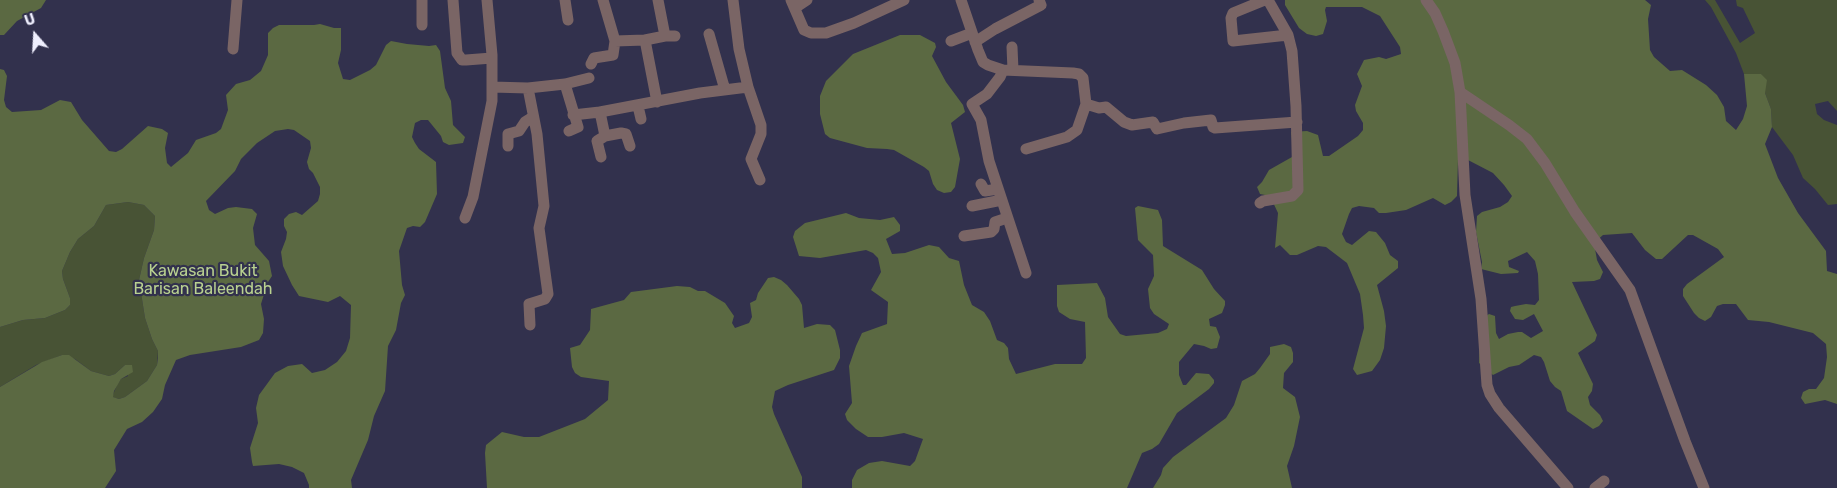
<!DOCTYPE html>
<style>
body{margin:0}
#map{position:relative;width:1837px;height:488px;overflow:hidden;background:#32314d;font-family:Rubik,sans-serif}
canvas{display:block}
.north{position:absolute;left:10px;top:10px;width:50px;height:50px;-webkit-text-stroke:4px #32314d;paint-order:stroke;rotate:341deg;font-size:14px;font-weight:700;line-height:20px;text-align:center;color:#eeeefd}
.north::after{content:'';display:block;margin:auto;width:18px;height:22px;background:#eeeefd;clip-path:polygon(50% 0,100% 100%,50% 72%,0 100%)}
</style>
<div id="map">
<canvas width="1837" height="488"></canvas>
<div class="north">U</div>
</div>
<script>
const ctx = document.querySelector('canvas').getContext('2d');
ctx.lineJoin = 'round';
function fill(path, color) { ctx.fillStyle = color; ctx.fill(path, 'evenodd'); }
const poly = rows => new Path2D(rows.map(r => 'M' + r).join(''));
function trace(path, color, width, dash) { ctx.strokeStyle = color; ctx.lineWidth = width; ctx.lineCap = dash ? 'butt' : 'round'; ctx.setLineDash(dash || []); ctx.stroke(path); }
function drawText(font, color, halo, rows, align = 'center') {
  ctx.font = font + ' Rubik,sans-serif'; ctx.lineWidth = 4.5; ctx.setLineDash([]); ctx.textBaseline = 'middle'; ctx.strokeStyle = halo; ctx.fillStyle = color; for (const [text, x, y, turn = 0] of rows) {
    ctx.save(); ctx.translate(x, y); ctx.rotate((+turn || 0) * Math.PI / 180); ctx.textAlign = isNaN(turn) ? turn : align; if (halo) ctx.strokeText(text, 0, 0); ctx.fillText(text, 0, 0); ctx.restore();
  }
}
fill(poly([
 [1705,0,1715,0,1740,43,1755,33,1743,8,1737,6,1736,0,1837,0,1837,111,1828,101,1815,104,1817,114,1824,120,1837,125,1837,204,1828,205,1815,189,1803,178,1793,155,1772,127,1771,109,1765,93,1761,74,1744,74,1736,53,1711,7],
 [128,202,144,205,155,216,154,230,144,258,139,280,145,318,152,339,158,351,157,365,147,381,125,397,119,399,112,397,117,385,121,379,128,376,125,365,115,374,109,376,91,371,75,359,62,355,36,365,0,387,0,327,23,320,45,318,65,310,70,305,70,298,63,279,62,271,70,252,78,239,94,226,106,205]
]), '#485335');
fill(poly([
 [0,0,46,0,41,8,17,21,4,35,0,35],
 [1285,0,1645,0,1651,5,1648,19,1650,50,1654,57,1670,71,1682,70,1706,85,1717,95,1724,107,1726,121,1736,130,1743,119,1747,106,1744,74,1761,74,1767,80,1765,93,1771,109,1772,127,1765,144,1778,178,1798,213,1826,251,1827,271,1837,274,1837,404,1825,400,1805,404,1801,398,1803,392,1809,389,1816,389,1824,378,1827,357,1826,344,1813,333,1769,322,1748,320,1736,304,1723,304,1717,306,1711,317,1705,321,1699,318,1694,313,1683,296,1683,289,1687,284,1724,257,1718,249,1693,235,1688,235,1662,259,1656,259,1645,250,1632,233,1603,235,1594,243,1597,260,1603,272,1600,279,1594,281,1572,282,1597,335,1595,341,1578,353,1593,384,1592,391,1588,397,1590,405,1600,415,1603,421,1599,426,1593,429,1567,411,1561,391,1555,387,1550,381,1544,362,1541,357,1534,355,1519,365,1509,367,1493,375,1479,363,1480,320,1489,314,1495,316,1496,333,1499,339,1508,334,1518,332,1522,332,1531,338,1543,331,1534,314,1523,320,1515,319,1510,311,1511,307,1515,306,1526,304,1535,305,1539,300,1538,274,1535,261,1527,252,1508,261,1509,267,1519,271,1518,273,1501,274,1481,269,1482,262,1476,232,1477,216,1482,212,1500,207,1508,202,1512,196,1504,185,1493,173,1468,160,1458,159,1457,196,1451,202,1445,205,1433,198,1406,210,1386,213,1379,213,1374,208,1359,206,1352,208,1349,214,1342,234,1346,242,1352,245,1369,231,1376,232,1385,243,1390,255,1398,261,1398,268,1377,285,1384,311,1386,326,1384,348,1380,360,1372,371,1357,375,1353,369,1364,328,1363,315,1360,294,1347,263,1326,247,1318,246,1297,255,1290,255,1280,245,1275,248,1278,213,1270,196,1260,194,1257,187,1262,182,1269,170,1292,157,1294,154,1291,132,1307,131,1318,135,1323,156,1329,156,1358,136,1363,130,1363,123,1356,111,1355,105,1362,86,1357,74,1364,60,1379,57,1386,59,1401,54,1400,47,1380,16,1362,7,1326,7,1325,10,1327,21,1323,34,1316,36,1307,34,1299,28,1285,5],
 [320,24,334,28,341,28,341,50,338,63,343,79,350,80,370,70,376,65,386,45,391,41,407,44,429,46,436,45,440,51,445,88,451,101,453,125,465,137,463,143,449,145,443,142,441,136,428,120,421,120,415,123,412,137,415,143,419,149,436,162,437,194,425,222,420,227,413,226,407,228,399,251,402,285,405,295,401,303,396,330,388,346,385,391,374,416,368,440,351,480,352,488,309,488,309,485,304,473,292,467,279,464,253,466,252,462,250,448,258,423,256,408,259,395,275,373,288,366,302,364,312,373,325,370,337,362,346,351,350,338,351,305,340,296,328,302,299,296,292,285,283,266,281,252,286,239,287,232,284,226,284,219,289,214,296,212,302,215,318,201,320,194,320,187,313,173,309,169,307,162,311,148,310,141,294,130,288,129,275,131,257,143,241,159,235,171,206,201,209,210,215,214,228,208,236,207,252,209,257,214,253,228,255,245,269,261,272,276,268,282,261,304,264,319,263,333,259,340,241,347,190,355,176,360,165,385,162,399,153,412,142,422,127,429,114,450,116,471,105,488,0,488,0,387,42,362,62,355,69,355,91,371,109,376,115,374,125,365,132,365,133,372,121,379,114,391,113,397,119,399,125,397,147,381,157,365,158,358,158,351,152,339,145,318,139,280,144,258,154,230,155,216,144,205,128,202,106,205,94,226,78,239,70,252,62,271,63,279,70,298,70,305,65,310,45,318,23,320,0,327,0,69,4,70,7,76,4,100,6,107,12,112,41,110,60,100,71,102,82,120,109,151,116,152,122,149,148,126,162,129,168,133,165,148,167,163,171,167,188,153,196,140,216,133,221,129,228,110,226,95,236,84,250,80,261,71,268,55,268,33,273,28,279,25,314,25],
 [900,35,920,35,935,43,936,47,932,56,946,82,963,105,965,112,951,123,960,159,955,187,951,192,944,193,937,190,933,184,929,171,924,167,894,150,887,149,867,148,830,138,825,134,820,114,820,96,826,81,853,54],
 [1138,206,1158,210,1162,220,1163,246,1202,270,1214,289,1225,301,1225,305,1222,313,1209,319,1210,326,1216,327,1220,337,1217,348,1211,349,1204,346,1194,344,1179,362,1179,375,1183,385,1186,385,1196,373,1209,374,1214,380,1214,383,1209,389,1177,413,1159,444,1152,449,1142,453,1127,488,852,488,852,480,857,470,869,463,882,461,910,466,915,461,923,439,904,433,882,437,868,437,856,429,847,420,845,414,852,403,849,366,856,346,862,333,887,324,888,302,871,290,881,272,878,258,873,253,866,250,820,258,799,256,793,237,795,231,805,223,846,213,859,218,880,220,894,217,900,225,900,231,886,239,892,254,905,253,929,245,939,247,949,258,959,261,964,285,972,305,984,312,990,321,997,340,1004,343,1008,348,1009,359,1016,374,1055,364,1082,364,1086,358,1085,322,1070,319,1059,312,1057,306,1057,285,1097,283,1105,298,1108,317,1120,334,1126,336,1158,333,1167,329,1169,324,1154,314,1150,308,1148,289,1154,276,1153,255,1138,240,1135,208],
 [774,277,781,280,787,285,799,299,802,305,804,328,817,324,830,325,835,330,840,350,840,358,834,370,788,385,775,391,772,407,774,414,802,477,802,488,487,488,485,453,486,445,502,432,524,437,539,437,585,419,608,400,609,381,581,377,575,373,572,367,570,348,580,345,590,330,591,309,624,300,631,292,677,286,690,287,698,291,705,291,725,303,734,316,732,323,735,328,749,323,752,317,750,303,756,300,758,293,768,278],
 [1284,344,1291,347,1293,353,1293,362,1284,373,1283,388,1295,397,1300,417,1294,446,1287,466,1292,488,1153,488,1161,475,1163,468,1173,457,1226,418,1234,405,1242,381,1255,374,1260,368,1270,354,1270,347]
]), '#5b6942');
trace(poly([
 [453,0,457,53,462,60,466,60,492,58],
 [565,0,568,20],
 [603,0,615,41,645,40],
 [658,0,665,36],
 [733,0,739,49,748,87,761,125,761,134,751,159,760,180],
 [791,0,804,30,811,33,826,33,854,23,904,0],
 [961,0,978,50,983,62,988,65,1003,70,1073,73,1079,74,1083,78,1086,104,1077,130,1067,137,1026,149],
 [1265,0,1233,13,1231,18,1233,41,1288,35],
 [1426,0,1435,13,1443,31,1455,63,1460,92,1465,195,1481,299,1487,385,1490,394,1499,408,1568,488],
 [795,8,807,0],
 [422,25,422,0],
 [709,34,725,90],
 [951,41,972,33],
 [975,42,995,29,1041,5,1039,0],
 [1012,47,1013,70],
 [233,49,237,0],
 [591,64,594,58,613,55,615,41],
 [1003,70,1000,77,987,94,972,104,981,120,989,161,1026,273],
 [565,84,578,127,569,131],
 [492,87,528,88,537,134,544,206,539,228,548,294,545,299,529,304,530,325],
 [528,88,565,84,589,78],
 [1460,92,1509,125,1527,139,1545,163,1575,212,1630,290,1685,441,1704,488],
 [657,102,645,40,665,36,675,36],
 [1086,104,1099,108,1106,107,1124,122,1132,125,1153,122,1157,129,1184,123,1211,120,1213,127,1215,128,1297,122],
 [638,106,641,119],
 [573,115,600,112],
 [508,146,508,134,519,131,525,122,533,117],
 [630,146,626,134,621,133,605,136,600,112,700,93,748,87],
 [601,157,597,141,605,136],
 [981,184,985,191,998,189],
 [1260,203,1263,201,1292,196,1298,190,1296,106,1292,51,1288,35,1268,0],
 [972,206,1002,200],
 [465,218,473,197,492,101,492,55,487,0],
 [964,236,991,232,994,229,995,222,1007,218],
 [1595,488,1604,481]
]), '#7a6565', 11);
drawText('16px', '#b9d190', '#32314d', [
 ["Kawasan Bukit",203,271],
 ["Barisan Baleendah",203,289]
]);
</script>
